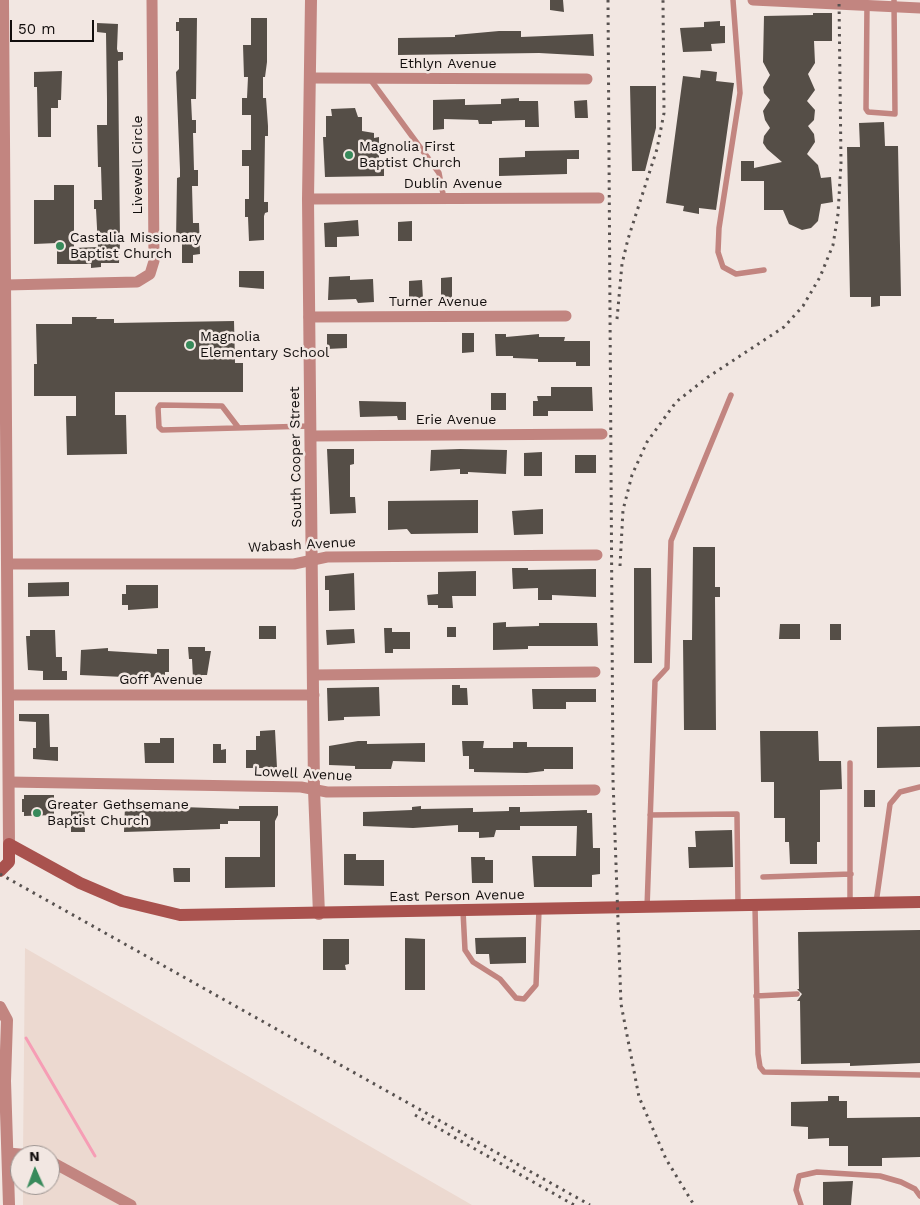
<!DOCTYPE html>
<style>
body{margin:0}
#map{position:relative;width:920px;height:1205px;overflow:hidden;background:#f2e7e2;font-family:"Work Sans",sans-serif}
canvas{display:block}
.north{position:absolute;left:10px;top:1145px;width:50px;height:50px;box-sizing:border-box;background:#f2e7e2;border:1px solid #98908d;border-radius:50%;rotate:358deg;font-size:14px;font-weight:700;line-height:20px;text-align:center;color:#120e0d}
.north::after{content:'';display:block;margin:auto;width:18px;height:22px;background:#388a5b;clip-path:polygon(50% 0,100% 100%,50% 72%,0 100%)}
.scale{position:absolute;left:10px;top:20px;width:84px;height:22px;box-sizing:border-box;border:2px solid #120e0d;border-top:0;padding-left:6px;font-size:15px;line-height:18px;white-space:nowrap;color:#120e0d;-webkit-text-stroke:4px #f2e7e2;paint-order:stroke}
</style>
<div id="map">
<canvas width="920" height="1205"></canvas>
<div class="north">N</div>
<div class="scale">50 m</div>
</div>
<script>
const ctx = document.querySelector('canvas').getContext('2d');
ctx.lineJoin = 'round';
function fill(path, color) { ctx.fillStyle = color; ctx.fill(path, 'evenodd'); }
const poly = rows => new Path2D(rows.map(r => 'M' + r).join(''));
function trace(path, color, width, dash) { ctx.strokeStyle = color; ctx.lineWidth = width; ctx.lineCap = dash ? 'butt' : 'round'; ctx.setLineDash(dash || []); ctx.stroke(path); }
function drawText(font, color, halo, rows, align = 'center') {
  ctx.font = font + ' "Work Sans",sans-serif'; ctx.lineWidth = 5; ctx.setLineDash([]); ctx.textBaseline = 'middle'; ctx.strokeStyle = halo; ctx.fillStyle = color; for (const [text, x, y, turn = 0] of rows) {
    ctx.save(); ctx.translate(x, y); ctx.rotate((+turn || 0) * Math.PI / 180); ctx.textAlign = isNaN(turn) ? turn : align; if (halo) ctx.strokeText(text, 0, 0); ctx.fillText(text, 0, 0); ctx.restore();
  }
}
fill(poly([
 [25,948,472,1205,23,1205,23,1185,50,1185,50,1155,23,1155]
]), '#ecd9d0');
trace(poly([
 [26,1038,95,1156]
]), '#f69db5', 3);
fill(poly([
 [550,0,563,0,564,12,550,10],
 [813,13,832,13,832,41,814,41,815,63,808,74,815,90,807,101,815,110,814,120,808,126,814,134,815,142,807,154,818,165,821,178,831,177,833,202,821,204,818,221,811,228,802,230,789,224,783,210,764,210,764,181,741,181,741,161,754,161,754,168,782,162,767,149,763,143,764,136,770,128,765,120,763,111,770,100,764,93,763,87,770,75,763,62,764,16,813,15],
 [179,18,197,18,196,99,191,99,192,120,196,120,196,133,193,133,194,170,198,170,198,186,192,186,193,223,199,223,200,254,193,255,193,263,182,263,182,242,176,242,177,178,180,177,180,170,176,72,179,69,179,31,176,31,176,22,179,22],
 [251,18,267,18,267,62,265,77,263,77,263,98,266,98,268,126,268,136,265,136,264,202,268,202,268,212,265,213,264,216,264,240,249,241,248,217,245,217,245,199,249,199,249,166,242,166,242,150,251,150,251,115,242,115,242,98,247,98,248,77,244,77,243,45,251,45],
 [720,21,720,26,725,26,725,43,711,44,712,51,683,52,680,28,704,27,704,22],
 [97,23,118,24,117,49,118,52,123,52,123,60,118,61,120,242,119,263,101,263,101,267,91,268,91,264,57,264,57,243,34,244,34,200,54,200,54,185,74,185,74,248,98,247,96,209,94,209,94,200,102,200,101,167,98,167,97,125,107,125,107,99,106,33,97,32],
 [499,31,521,31,521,37,593,34,594,56,539,53,398,55,398,38,455,37,455,35],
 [701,70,717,72,716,81,734,83,716,210,699,208,699,214,683,211,684,206,666,203,683,76,700,78],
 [62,71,61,100,58,100,58,108,51,108,51,137,38,137,37,87,34,87,34,72],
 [630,86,656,86,656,128,645,171,632,171],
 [519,98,519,101,538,101,539,127,525,127,525,120,492,121,492,124,479,124,478,120,444,119,444,129,433,130,433,100,465,99,465,105,501,104,501,99],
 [587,100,588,118,575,118,574,101],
 [355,108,358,117,362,117,362,131,374,133,374,138,379,137,379,160,384,160,384,176,325,177,323,137,326,137,326,116,332,116,331,109],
 [884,122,885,146,898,146,901,296,880,296,880,306,871,307,871,297,850,297,847,147,860,147,859,123],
 [579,150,579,159,567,159,567,174,499,176,499,158,525,157,525,151],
 [358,220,359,236,337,237,337,247,325,247,324,223],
 [412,221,412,241,398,241,398,222],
 [239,271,264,271,264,289,239,287],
 [350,276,350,280,373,279,374,302,358,303,356,299,328,300,329,277],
 [452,277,452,300,441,300,441,278],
 [422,280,423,299,409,300,409,281],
 [72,317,97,317,96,319,114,319,114,323,234,321,235,363,243,363,243,392,115,392,115,415,126,415,127,454,67,455,66,416,76,416,76,396,34,396,34,364,37,364,36,324,72,324],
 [462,333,474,333,474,352,462,353],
 [327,334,347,334,347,348,327,349],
 [495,334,506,334,506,337,539,334,539,337,565,337,564,341,590,341,590,366,576,366,576,362,538,362,538,359,513,358,513,356,496,356],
 [551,387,592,387,593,411,548,411,548,416,533,416,533,401,538,401,537,396,551,396],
 [491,393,506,393,506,410,491,410],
 [359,401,406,402,406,420,398,420,397,416,360,417],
 [327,449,354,449,354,464,350,465,350,497,355,497,356,513,330,514],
 [460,449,507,450,506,474,468,472,468,474,460,474,460,469,430,471,431,450],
 [542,452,542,476,524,476,524,453],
 [575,455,596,455,596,473,575,473],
 [478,500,478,533,411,534,407,529,388,530,388,501],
 [543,509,543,534,514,535,512,511],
 [693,547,715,547,715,587,720,587,720,597,715,597,716,730,684,730,683,640,692,640],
 [512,568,528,568,528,570,596,569,596,597,552,595,552,600,538,600,538,588,513,589],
 [634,568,651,568,652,663,634,663],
 [476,571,476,596,452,596,453,608,438,608,438,605,428,605,427,595,438,594,438,572],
 [354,573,355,610,329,611,329,590,325,590,325,576],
 [69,582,69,596,28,597,28,583],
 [126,585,158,585,158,608,128,610,128,605,122,605,122,594,126,594],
 [506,622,506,627,539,626,539,623,597,623,598,646,528,646,528,649,493,650,493,623],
 [780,624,800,624,800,639,779,639],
 [830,624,841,624,841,640,830,640],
 [259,626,276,626,276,639,259,639],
 [447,627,456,627,456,637,447,637],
 [384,628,392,628,392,632,410,632,410,649,393,649,393,653,385,653],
 [354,629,355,643,327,645,326,630],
 [30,630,55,630,56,657,62,657,62,671,67,671,67,680,43,680,43,671,28,670,26,636,30,636],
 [188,647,205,647,205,651,211,651,207,675,202,675,202,678,193,678,192,659,189,659],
 [108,648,108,651,157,654,157,649,169,649,169,672,165,672,165,676,146,678,80,675,81,650],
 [452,685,460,685,460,688,467,688,468,705,452,705],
 [379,687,380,716,344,717,344,720,328,721,327,688],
 [532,689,596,689,596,702,566,702,566,709,533,709],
 [19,714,49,714,50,747,58,747,58,761,33,759,33,748,36,748,36,722,19,721],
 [920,726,920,767,877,768,877,727],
 [275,730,277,768,246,768,246,750,256,750,256,736,260,736,260,731],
 [760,731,818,731,819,761,841,761,842,789,820,790,820,842,817,842,817,864,790,864,789,842,785,842,785,818,774,818,774,782,761,782],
 [160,738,174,738,174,763,145,763,144,743,160,743],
 [358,741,367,741,367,744,425,743,425,762,393,761,391,769,355,769,355,766,329,765,329,746],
 [462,741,484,741,483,748,513,748,513,742,527,742,527,747,573,747,573,769,544,769,544,771,527,773,474,772,474,769,469,769,469,756,463,756],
 [213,744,221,744,221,750,226,749,226,763,213,763],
 [864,790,875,790,875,807,864,807],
 [24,795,54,795,54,815,24,816,24,812,22,812,22,799,24,799],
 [84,806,85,832,71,832,71,807],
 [125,806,138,806,138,809,182,807,239,809,239,806,278,806,278,815,275,821,275,887,225,888,225,857,260,857,260,821,228,821,228,824,220,824,220,829,124,832],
 [421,806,421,809,473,808,473,812,509,811,509,807,520,807,520,812,587,810,587,813,592,813,593,848,600,848,600,874,592,875,592,887,534,887,532,856,576,856,577,826,520,826,520,830,496,830,494,837,479,838,479,832,458,832,458,825,413,828,363,826,363,812,412,810,412,807],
 [732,830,733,867,689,868,688,847,696,847,695,831],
 [344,854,356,854,356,860,384,860,384,886,344,885],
 [471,857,485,857,485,860,493,860,493,883,472,883],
 [173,868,190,868,190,882,174,882],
 [920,930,920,1063,850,1066,850,1063,801,1064,800,1001,797,1001,802,994,797,989,799,989,798,932],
 [526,937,526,963,490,964,489,954,476,954,475,938],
 [405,938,425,939,425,990,405,990],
 [323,939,349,939,349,964,345,965,346,970,323,970],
 [828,1096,839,1096,839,1101,847,1101,847,1118,920,1117,920,1157,882,1158,882,1166,848,1166,848,1146,829,1146,829,1138,808,1139,808,1127,791,1126,791,1102,828,1101],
 [853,1181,851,1205,823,1205,823,1182]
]), '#554e47');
trace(poly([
 [733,0,740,93,719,228,718,252,723,267,736,274,764,270],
 [867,6,866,109,868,112,895,114,894,0],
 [370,79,439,173,444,199],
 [238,427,222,406,160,405,158,408,159,427,162,430,311,426],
 [850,763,850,904],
 [650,815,737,814,738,905],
 [763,877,851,874],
 [876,903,890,804,900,792,920,787],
 [755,906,758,1054,760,1067,764,1072,920,1075],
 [647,908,655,681,667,668,671,541,731,395],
 [463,911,465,950,473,962,500,979,516,998,524,999,536,985,539,910],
 [756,996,797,994],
 [801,1205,796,1190,799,1176,817,1172,880,1176,901,1182,915,1189,920,1196]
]), '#c28580', 5.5);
trace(poly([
 [753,0,920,8],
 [310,78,587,79],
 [308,199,599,198],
 [6,285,137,282,150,274,154,261,152,0],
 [309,317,566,316],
 [311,436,602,434],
 [8,564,294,564,327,557,597,555],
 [313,675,595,672],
 [8,695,314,695],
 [9,782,301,787,327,792,595,790],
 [8,1153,31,1155],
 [50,1161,131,1205]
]), '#c28580', 11);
trace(poly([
 [3,0,9,844],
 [311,0,308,199,314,790,319,914],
 [0,1007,7,1020,5,1081,9,1205]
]), '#c28580', 12);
trace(poly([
 [0,871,9,862,9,844,80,883,122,901,180,915,920,902]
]), '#a9524e', 12);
trace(poly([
 [608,0,613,780,621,1004,639,1097,666,1159,694,1205],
 [617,319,622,264,628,239,657,149,664,113,663,0],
 [620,566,623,510,632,475,647,442,676,402,708,377,784,327,803,306,820,277,833,245,838,214,841,163,839,0],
 [0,874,590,1205],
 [415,1115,574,1205]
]), '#585250', 3, [2.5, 5]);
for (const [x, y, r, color] of [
 [349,155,5,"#388a5b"],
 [60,246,5,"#388a5b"],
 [190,345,5,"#388a5b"],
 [37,813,5,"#388a5b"]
]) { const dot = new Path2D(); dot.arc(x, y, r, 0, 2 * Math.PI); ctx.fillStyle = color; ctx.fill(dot); trace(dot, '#f2e7e2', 2); }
drawText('14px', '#120e0d', '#f2e7e2', [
 ["Ethlyn Avenue",448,64],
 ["Livewell Circle",138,165,-90],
 ["Dublin Avenue",453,184],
 ["Turner Avenue",438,302],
 ["Erie Avenue",456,420],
 ["South Cooper Street",296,457,-91],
 ["Wabash Avenue",302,545,-3],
 ["Goff Avenue",161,680],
 ["Lowell Avenue",303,774,3],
 ["East Person Avenue",457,896,-1]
]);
drawText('14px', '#120e0d', '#f2e7e2', [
 ["Magnolia First",359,147],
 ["Baptist Church",359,163],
 ["Castalia Missionary",70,238],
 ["Baptist Church",70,254],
 ["Magnolia",200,337],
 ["Elementary School",200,353],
 ["Greater Gethsemane",47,805],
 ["Baptist Church",47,821]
], 'left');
</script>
